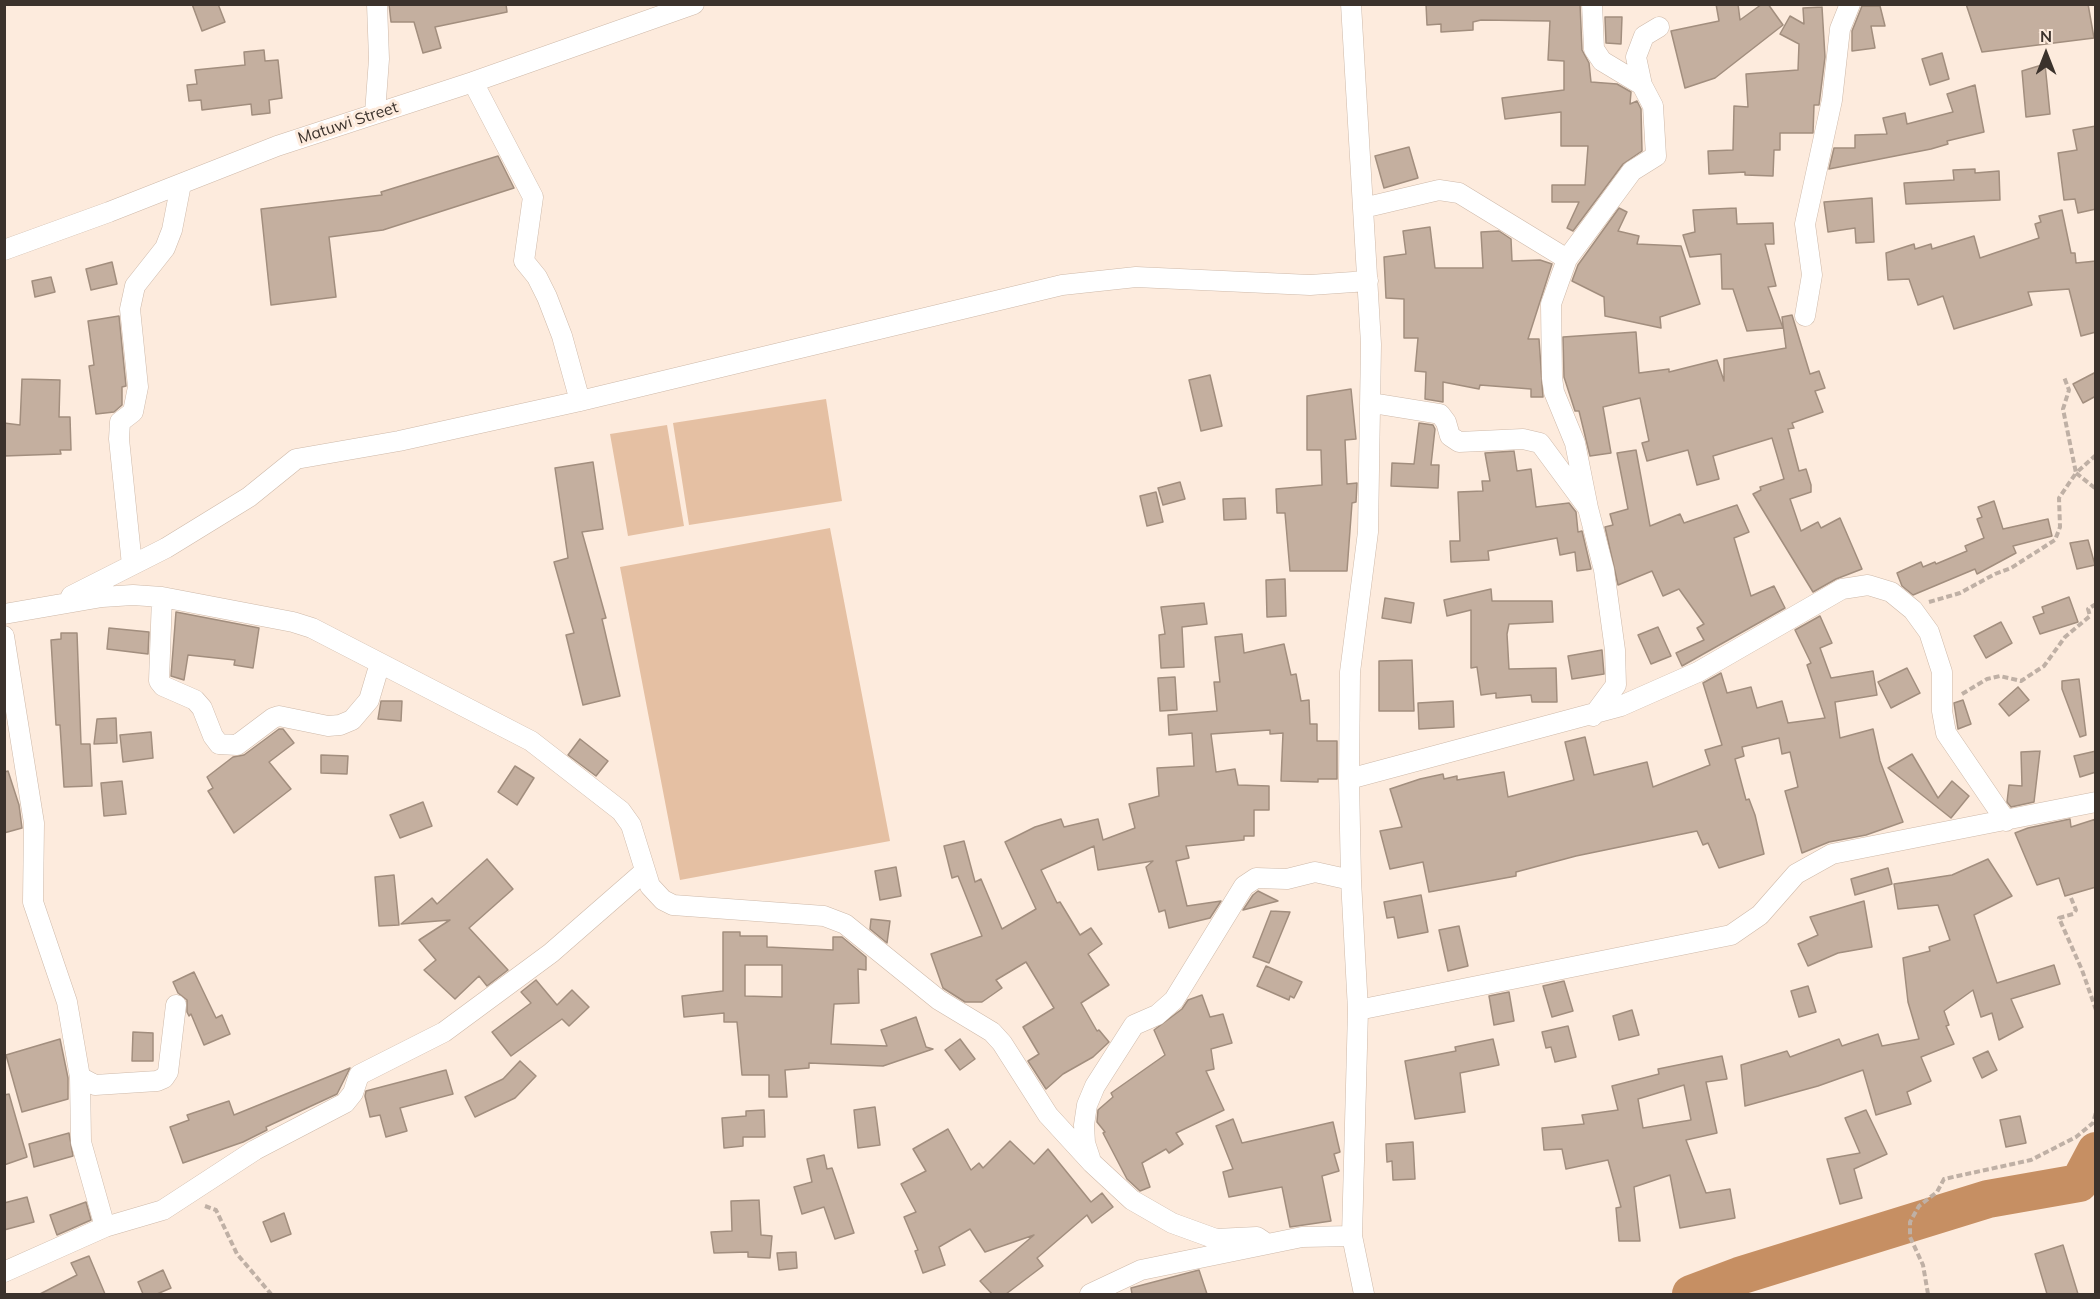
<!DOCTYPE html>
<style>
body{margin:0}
#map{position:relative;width:2100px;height:1299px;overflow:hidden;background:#fdebdd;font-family:Mulish,sans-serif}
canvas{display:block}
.frame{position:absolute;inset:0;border:6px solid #3b322c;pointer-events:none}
.north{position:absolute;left:2016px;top:24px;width:60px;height:60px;-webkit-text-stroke:4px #fdebdd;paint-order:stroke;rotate:0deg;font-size:16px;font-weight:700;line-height:24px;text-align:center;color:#3b322c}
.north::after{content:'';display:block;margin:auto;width:21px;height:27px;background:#3b322c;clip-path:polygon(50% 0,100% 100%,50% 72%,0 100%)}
</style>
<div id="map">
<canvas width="2100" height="1299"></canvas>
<div class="frame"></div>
<div class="north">N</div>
</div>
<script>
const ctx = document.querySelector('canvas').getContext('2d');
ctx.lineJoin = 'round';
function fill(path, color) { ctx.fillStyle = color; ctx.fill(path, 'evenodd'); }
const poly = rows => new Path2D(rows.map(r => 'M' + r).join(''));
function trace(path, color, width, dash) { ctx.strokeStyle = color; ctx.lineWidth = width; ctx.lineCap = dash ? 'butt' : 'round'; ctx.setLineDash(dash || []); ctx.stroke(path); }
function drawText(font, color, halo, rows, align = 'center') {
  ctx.font = font + ' Mulish,sans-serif'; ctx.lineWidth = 6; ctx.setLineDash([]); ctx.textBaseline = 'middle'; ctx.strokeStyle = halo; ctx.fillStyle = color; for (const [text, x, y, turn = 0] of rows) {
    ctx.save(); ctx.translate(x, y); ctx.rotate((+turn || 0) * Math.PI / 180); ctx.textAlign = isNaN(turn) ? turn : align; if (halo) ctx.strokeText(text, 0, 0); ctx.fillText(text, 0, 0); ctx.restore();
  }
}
fill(poly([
 [826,399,842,501,689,525,673,423],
 [667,425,684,526,628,536,610,434],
 [830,528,890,841,680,880,620,567]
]), '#e5c0a3');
trace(poly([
 [1691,1294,1739,1276,1988,1199,2079,1183,2096,1151]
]), '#c68f63', 38);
const building = poly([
 [192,4,218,4,225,22,202,31,192,4],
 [389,4,506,4,507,12,435,27,441,48,423,53,414,22,391,22,389,4],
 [1426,4,1580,4,1582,50,1589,63,1591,82,1617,84,1631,92,1630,104,1637,101,1641,109,1642,151,1623,164,1573,231,1567,228,1579,202,1552,202,1552,185,1585,185,1588,146,1561,146,1561,112,1505,119,1502,98,1564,90,1564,61,1548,60,1550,21,1481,20,1473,22,1473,30,1441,32,1441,24,1427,25,1426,4],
 [1716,4,1738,4,1740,20,1762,4,1768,4,1783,25,1715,78,1685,88,1671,31,1719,21,1716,4],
 [1966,4,2088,4,2094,38,1982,52,1966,4],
 [1862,6,1880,6,1885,26,1871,26,1875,48,1852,51,1852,31,1862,6],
 [1822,7,1825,57,1819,105,1814,105,1813,133,1780,133,1780,150,1774,150,1773,176,1745,175,1745,172,1709,174,1708,151,1733,150,1734,106,1748,107,1746,74,1798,70,1799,44,1780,34,1790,16,1804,24,1803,8,1822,7],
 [1605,17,1622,17,1621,44,1606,43,1605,17],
 [264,50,265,61,278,60,282,98,269,100,270,113,252,115,251,104,202,110,201,100,189,101,187,85,197,84,195,70,245,65,244,52,264,50],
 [1942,53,1949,79,1930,85,1922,59,1942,53],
 [2045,64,2050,114,2026,117,2022,71,2045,64],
 [1975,85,1984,132,1947,141,1948,144,1931,149,1829,169,1834,148,1855,148,1855,135,1887,134,1883,118,1905,113,1907,124,1953,112,1947,94,1975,85],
 [2096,126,2096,209,2078,213,2075,199,2064,200,2058,153,2077,150,2073,130,2096,126],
 [1409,147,1418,178,1384,188,1375,156,1409,147],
 [498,156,514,188,383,230,329,237,336,297,271,305,261,209,382,195,381,192,498,156],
 [1975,169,1975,173,1999,171,2000,200,1906,204,1904,183,1954,180,1953,170,1975,169],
 [1872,198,1874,242,1856,243,1855,228,1828,232,1824,202,1872,198],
 [1619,208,1627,212,1618,231,1639,236,1637,244,1681,246,1700,304,1660,317,1661,328,1605,316,1604,297,1572,281,1578,265,1619,208],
 [1736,208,1737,224,1773,223,1774,244,1765,244,1776,286,1768,287,1783,328,1747,331,1733,289,1722,289,1721,254,1690,257,1683,235,1695,232,1693,210,1736,208],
 [2062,210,2071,253,2075,253,2076,263,2096,261,2096,332,2081,336,2069,289,2028,292,2032,305,1954,329,1943,296,1918,305,1909,279,1888,280,1886,253,1914,244,1915,249,1931,244,1932,249,1974,236,1980,258,2039,238,2035,224,2041,222,2039,216,2062,210],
 [1430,227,1435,268,1483,268,1481,232,1499,231,1511,239,1512,261,1540,260,1552,264,1528,339,1539,339,1543,397,1531,397,1531,389,1480,385,1479,389,1443,382,1443,402,1425,399,1426,372,1415,371,1418,338,1404,338,1404,299,1386,298,1384,257,1406,254,1403,231,1430,227],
 [112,262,117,284,91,290,86,269,112,262],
 [51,277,55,292,35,297,32,281,51,277],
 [1792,315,1810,374,1819,371,1825,388,1815,391,1823,412,1792,423,1794,428,1788,429,1799,471,1806,469,1811,485,1811,492,1790,499,1801,531,1818,522,1821,528,1840,518,1862,569,1836,579,1813,592,1753,494,1761,490,1760,487,1784,479,1772,438,1713,456,1719,479,1697,485,1688,450,1647,461,1642,443,1649,441,1640,398,1603,407,1611,453,1590,456,1579,411,1575,411,1564,377,1563,337,1636,332,1639,373,1669,369,1669,372,1717,360,1724,381,1724,359,1786,348,1782,317,1792,315],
 [119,316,126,386,122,387,122,405,114,412,96,414,89,366,94,365,88,321,119,316],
 [2096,372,2096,396,2083,403,2073,384,2096,372],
 [1210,375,1222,426,1201,431,1189,380,1210,375],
 [22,379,60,380,59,417,70,417,71,450,60,450,61,454,4,456,4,423,20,425,22,379],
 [1351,389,1356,439,1345,440,1347,484,1357,483,1356,502,1352,503,1347,571,1290,571,1285,513,1277,513,1276,489,1322,485,1321,450,1307,450,1307,396,1351,389],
 [1419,423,1433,425,1435,429,1431,465,1439,465,1438,488,1391,486,1392,463,1414,464,1419,423],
 [1636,450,1650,526,1680,514,1684,523,1737,505,1749,532,1734,538,1751,596,1774,586,1785,608,1682,666,1676,653,1704,640,1697,628,1704,624,1679,589,1663,596,1652,571,1618,585,1605,527,1613,525,1610,514,1628,509,1617,453,1636,450],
 [1514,451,1517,471,1531,469,1536,507,1569,503,1576,512,1578,532,1582,531,1591,569,1577,571,1575,552,1560,555,1557,538,1488,551,1489,560,1451,562,1450,541,1460,541,1458,492,1483,491,1482,481,1490,481,1485,453,1514,451],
 [593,462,603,529,582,532,606,618,602,619,620,696,583,705,566,635,574,633,554,562,568,558,555,468,593,462],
 [1180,482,1185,499,1163,505,1158,488,1180,482],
 [1156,492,1163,522,1147,526,1140,496,1156,492],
 [1245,498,1246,519,1224,520,1223,499,1245,498],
 [1994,501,2003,529,2048,519,2052,536,2013,546,2016,553,1977,574,1975,569,1913,595,1902,586,1897,573,1921,562,1923,567,1935,562,1936,564,1967,551,1965,546,1984,538,1977,519,1982,517,1978,507,1994,501],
 [2088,540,2095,565,2077,569,2070,543,2088,540],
 [1285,579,1286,616,1267,617,1266,580,1285,579],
 [1491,589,1492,601,1552,601,1553,622,1509,624,1507,634,1509,669,1556,668,1557,702,1532,702,1531,695,1496,698,1496,693,1481,695,1477,667,1471,668,1471,610,1447,616,1444,600,1491,589],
 [2069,597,2078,622,2040,634,2033,617,2044,613,2042,607,2069,597],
 [1385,598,1414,603,1411,623,1382,618,1385,598],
 [1204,603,1207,624,1182,627,1184,667,1161,668,1159,635,1165,634,1161,607,1204,603],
 [176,612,259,628,253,668,234,665,235,660,188,655,184,680,171,676,176,612],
 [1820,616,1832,643,1820,648,1831,678,1873,671,1877,695,1835,702,1840,738,1873,729,1880,761,1903,822,1866,835,1829,842,1802,853,1785,791,1798,787,1790,752,1782,754,1779,738,1742,747,1744,756,1735,759,1746,800,1749,799,1755,815,1764,854,1719,868,1708,843,1703,845,1697,831,1576,856,1516,872,1516,876,1429,892,1423,862,1390,869,1380,831,1402,827,1390,789,1420,779,1443,774,1444,779,1457,776,1457,780,1504,772,1508,797,1574,780,1565,742,1585,737,1594,775,1647,762,1653,787,1710,765,1705,750,1722,745,1703,683,1721,673,1727,693,1751,687,1757,708,1782,701,1788,723,1825,718,1807,665,1811,663,1795,630,1820,616],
 [2001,622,2012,643,1986,658,1974,636,2001,622],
 [1658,627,1671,656,1651,664,1638,635,1658,627],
 [109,628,149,632,148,654,107,649,109,628],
 [61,633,77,633,81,744,90,744,92,786,64,787,60,725,56,725,51,640,61,639,61,633],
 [1242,634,1244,653,1284,644,1291,675,1296,674,1301,701,1309,700,1310,724,1317,724,1317,741,1337,741,1337,779,1318,779,1318,782,1281,781,1283,733,1270,734,1270,730,1211,734,1216,772,1235,769,1238,785,1269,786,1269,810,1254,810,1254,836,1244,836,1244,840,1186,846,1189,858,1176,861,1187,906,1221,901,1210,918,1169,928,1165,910,1159,912,1146,867,1153,861,1098,870,1094,846,1041,870,1057,903,1060,902,1080,935,1091,928,1102,944,1088,954,1109,985,1081,1003,1097,1031,1099,1030,1109,1042,1093,1057,1063,1074,1046,1089,1028,1061,1039,1054,1023,1027,1054,1008,1026,962,996,980,1002,988,982,1002,965,1002,943,988,931,954,982,936,958,876,952,878,944,846,964,841,975,882,981,879,1002,929,1036,909,1005,842,1035,827,1061,819,1064,827,1098,819,1103,840,1135,828,1129,804,1159,796,1157,768,1194,766,1192,733,1169,735,1168,715,1217,711,1214,682,1220,682,1215,637,1242,634],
 [1602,650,1604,674,1572,679,1568,656,1602,650],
 [1412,660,1414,711,1379,711,1379,661,1412,660],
 [1907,668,1920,693,1891,708,1878,682,1907,668],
 [1175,677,1177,710,1160,711,1158,678,1175,677],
 [2079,679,2086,735,2080,737,2062,689,2062,681,2079,679],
 [2018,687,2029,700,2009,716,1999,704,2018,687],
 [1963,700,1971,724,1958,729,1954,703,1963,700],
 [381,701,402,701,401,721,378,719,381,701],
 [1453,701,1454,727,1419,729,1418,703,1453,701],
 [116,718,117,743,94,744,97,719,116,718],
 [279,729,283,729,294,743,269,762,291,789,234,833,208,791,213,788,207,777,233,757,244,755,279,729],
 [151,732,153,758,123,762,120,735,151,732],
 [580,739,608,761,596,776,568,755,580,739],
 [2040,751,2034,802,2011,807,2007,802,2009,785,2022,786,2021,752,2040,751],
 [2096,751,2096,772,2080,777,2074,756,2096,751],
 [1912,754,1938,798,1952,781,1969,796,1951,818,1888,768,1912,754],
 [321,755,348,756,347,774,321,773,321,755],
 [515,766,534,778,517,805,498,792,515,766],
 [8,771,19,805,22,828,4,833,4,772,8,771],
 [122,781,126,814,104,816,101,783,122,781],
 [423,802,432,826,400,838,390,815,423,802],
 [2070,819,2071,827,2096,819,2096,887,2065,896,2059,878,2037,885,2015,833,2028,828,2070,819],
 [487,859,513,889,469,928,508,970,487,986,479,976,455,999,424,970,436,960,419,940,450,920,401,924,432,898,437,904,487,859],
 [1988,859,2012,896,1974,915,1997,983,2054,965,2060,984,2011,999,2023,1027,1999,1040,1992,1013,1981,1017,1973,990,1944,1011,1949,1025,1946,1026,1954,1044,1921,1057,1931,1081,1907,1092,1911,1104,1876,1115,1863,1070,1818,1086,1745,1106,1741,1065,1787,1051,1790,1057,1839,1039,1842,1046,1878,1034,1882,1046,1919,1039,1908,1002,1903,958,1930,951,1929,947,1950,940,1938,905,1898,909,1894,884,1952,875,1988,859],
 [896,867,901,896,880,900,875,871,896,867],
 [1888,868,1892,884,1855,895,1851,879,1888,868],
 [394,875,399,925,379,926,375,877,394,875],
 [1258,891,1278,901,1243,910,1253,895,1258,891],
 [1421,895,1428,932,1398,938,1394,917,1387,918,1384,902,1421,895],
 [1864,901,1872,947,1838,953,1808,966,1798,944,1818,935,1810,917,1864,901],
 [1271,911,1290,912,1269,963,1253,957,1271,911],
 [871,919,890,921,887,943,870,929,871,919],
 [1459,926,1468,966,1448,971,1439,930,1459,926],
 [723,932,740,932,740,936,767,936,767,947,833,950,833,937,842,937,866,957,866,970,858,969,859,1003,834,1004,831,1044,887,1046,881,1030,916,1017,926,1047,933,1049,883,1066,809,1063,809,1068,785,1070,787,1097,769,1097,769,1075,742,1075,737,1022,724,1022,724,1013,684,1017,682,996,723,991,723,932],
 [745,965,782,965,782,997,745,996,745,965],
 [1266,966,1302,982,1294,998,1290,996,1289,1000,1257,986,1266,966],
 [194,972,216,1018,222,1015,230,1034,204,1045,191,1014,189,1016,187,1012,187,1000,178,993,173,982,194,972],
 [536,980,557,1005,572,990,589,1007,569,1026,562,1019,511,1056,492,1032,531,1003,521,992,536,980],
 [1564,981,1573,1011,1552,1017,1543,986,1564,981],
 [1808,986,1816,1012,1799,1017,1791,991,1808,986],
 [1509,992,1514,1021,1494,1025,1489,996,1509,992],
 [1202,995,1210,1017,1223,1014,1232,1043,1211,1049,1214,1069,1206,1071,1224,1110,1176,1133,1183,1144,1169,1153,1166,1149,1142,1163,1150,1187,1140,1191,1127,1179,1103,1133,1105,1132,1097,1122,1098,1110,1113,1097,1111,1093,1165,1055,1154,1030,1182,1009,1188,1000,1202,995],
 [1632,1010,1639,1035,1619,1040,1613,1016,1632,1010],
 [1568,1026,1576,1057,1555,1062,1551,1047,1546,1048,1542,1032,1568,1026],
 [133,1032,153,1033,153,1061,132,1061,133,1032],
 [60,1039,68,1078,68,1099,22,1112,6,1055,60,1039],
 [960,1039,975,1059,960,1070,945,1050,960,1039],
 [1493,1039,1499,1065,1460,1073,1465,1112,1415,1119,1405,1061,1456,1051,1455,1047,1493,1039],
 [1988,1051,1997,1070,1982,1078,1973,1058,1988,1051],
 [1722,1056,1727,1079,1706,1082,1717,1133,1686,1140,1706,1193,1730,1189,1735,1218,1680,1228,1670,1175,1634,1187,1640,1241,1619,1241,1616,1208,1621,1207,1608,1160,1566,1169,1562,1149,1544,1150,1542,1128,1584,1124,1582,1115,1618,1110,1612,1086,1659,1074,1658,1069,1722,1056],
 [1684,1085,1691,1120,1643,1128,1638,1099,1684,1085],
 [520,1061,536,1076,515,1098,475,1117,465,1097,503,1079,520,1061],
 [350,1068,337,1094,266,1127,267,1130,243,1142,183,1163,170,1127,189,1120,187,1115,229,1101,234,1115,350,1068],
 [446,1070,453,1094,400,1108,407,1131,386,1137,380,1115,370,1117,365,1096,366,1091,446,1070],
 [9,1094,27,1157,4,1165,4,1095,9,1094],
 [875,1107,880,1145,858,1148,854,1110,875,1107],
 [764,1110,765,1137,743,1137,743,1146,724,1148,722,1118,746,1116,746,1111,764,1110],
 [1866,1110,1887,1154,1854,1169,1862,1198,1840,1204,1827,1159,1860,1153,1845,1118,1866,1110],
 [2020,1116,2026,1143,2006,1147,2000,1120,2020,1116],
 [1233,1119,1242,1143,1333,1122,1340,1152,1334,1154,1339,1171,1322,1176,1331,1221,1290,1227,1282,1187,1229,1197,1223,1172,1233,1169,1216,1126,1233,1119],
 [948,1129,971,1170,979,1163,983,1168,1010,1141,1034,1164,1048,1149,1091,1202,1102,1193,1113,1207,1092,1223,1087,1215,1037,1258,1043,1266,1006,1294,992,1294,980,1281,1034,1235,985,1252,970,1229,939,1247,945,1265,923,1273,915,1251,918,1250,904,1217,916,1212,901,1184,926,1171,913,1149,948,1129],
 [69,1133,73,1156,34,1167,29,1144,69,1133],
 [1413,1142,1415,1179,1393,1180,1392,1161,1387,1162,1386,1144,1413,1142],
 [824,1155,827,1169,832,1168,854,1233,835,1239,824,1207,802,1214,794,1187,812,1182,807,1159,824,1155],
 [27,1197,34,1222,4,1230,4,1203,27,1197],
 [759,1200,761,1235,772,1236,770,1258,748,1257,748,1252,714,1253,711,1232,732,1231,731,1201,759,1200],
 [86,1202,91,1220,57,1235,50,1215,86,1202],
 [284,1213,291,1234,271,1242,263,1222,284,1213],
 [2063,1245,2078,1294,2047,1294,2035,1254,2063,1245],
 [796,1252,797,1268,779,1270,777,1253,796,1252],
 [89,1256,105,1294,40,1294,77,1275,71,1263,89,1256],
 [163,1270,171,1288,157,1294,143,1294,138,1282,163,1270],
 [1199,1270,1207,1294,1132,1294,1131,1288,1199,1270]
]);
fill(building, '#c4af9f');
trace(building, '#a28e7e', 1.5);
const street = poly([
 [1351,4,1371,344,1368,532,1350,672,1349,779,1351,880,1358,1010,1352,1236,1364,1294],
 [1592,4,1594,49,1602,61,1642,85],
 [473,82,533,197,524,261,537,277,547,297,562,336,580,401],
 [375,113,379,59,377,4],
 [1363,208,1439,190,1459,193,1567,259],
 [4,250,109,212,277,146,473,82,694,4],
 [1805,316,1812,275,1805,224,1832,100,1840,29,1850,4],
 [1372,403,1440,414,1446,422,1450,436,1459,442,1523,439,1540,443,1588,508,1604,570,1615,650,1616,685,1593,716],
 [1588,508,1575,443,1554,392,1552,378,1551,304,1567,259,1632,171,1656,156,1653,106,1642,85,1636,57,1644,36,1659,27],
 [132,565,119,439,120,422,133,412,138,387,130,309,135,286,165,248,172,230,181,184],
 [71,596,166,548,249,497,296,459,399,441,580,401,1062,285,1136,277,1310,285,1368,281],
 [162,597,159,681,163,686,195,700,202,708,213,736,219,744,237,745,273,718,279,716,328,726,340,725,352,720,369,700,380,663],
 [4,614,102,597,133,595,162,597,293,622,312,628,531,741,621,811,631,825,650,886,663,900,673,905,824,916,845,924,939,1000,992,1032,1002,1043,1048,1115,1092,1163,1132,1200,1172,1223,1216,1239,1257,1237,1266,1243],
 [4,636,34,823,33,902,67,1002,80,1077,95,1085,157,1081,164,1078,168,1072,176,1005],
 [1349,779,1621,706,1698,672,1842,589,1868,585,1891,592,1913,610,1929,632,1942,672,1942,711,1946,733,2006,821],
 [1358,1010,1731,935,1760,915,1796,874,1832,854,2096,802],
 [80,1077,81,1142,105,1227],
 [1090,1158,1085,1143,1084,1125,1087,1105,1095,1086,1134,1025,1157,1015,1174,1000,1244,886,1256,878,1287,879,1315,872,1351,880],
 [4,1272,105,1227,163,1210,255,1150,345,1103,353,1093,359,1075,444,1032,551,953,645,871],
 [1090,1294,1141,1270,1302,1237,1352,1236]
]);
trace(street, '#ceb9a9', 21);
trace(poly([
 [2096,455,2076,473,2096,489],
 [1929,602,1960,593,1995,574,2011,568,2055,540,2060,527,2059,498,2076,473,2063,409,2069,390,2064,377],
 [1962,694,1987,679,2000,676,2021,681,2044,666,2065,637,2090,616,2088,609,2096,604],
 [2071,898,2076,910,2073,914,2059,918,2082,970,2096,1010],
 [205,1206,216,1210,237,1254,271,1294],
 [1928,1294,1923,1265,1910,1237,1910,1222,1919,1206,1937,1192,1944,1179,2031,1160,2076,1137,2093,1123,2096,1112]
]), '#bfb0a5', 4, [6, 3]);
trace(street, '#fff', 20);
drawText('16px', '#3b322c', '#fdebdd', [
 ["Matuwi Street",348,123,-18]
]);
</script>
